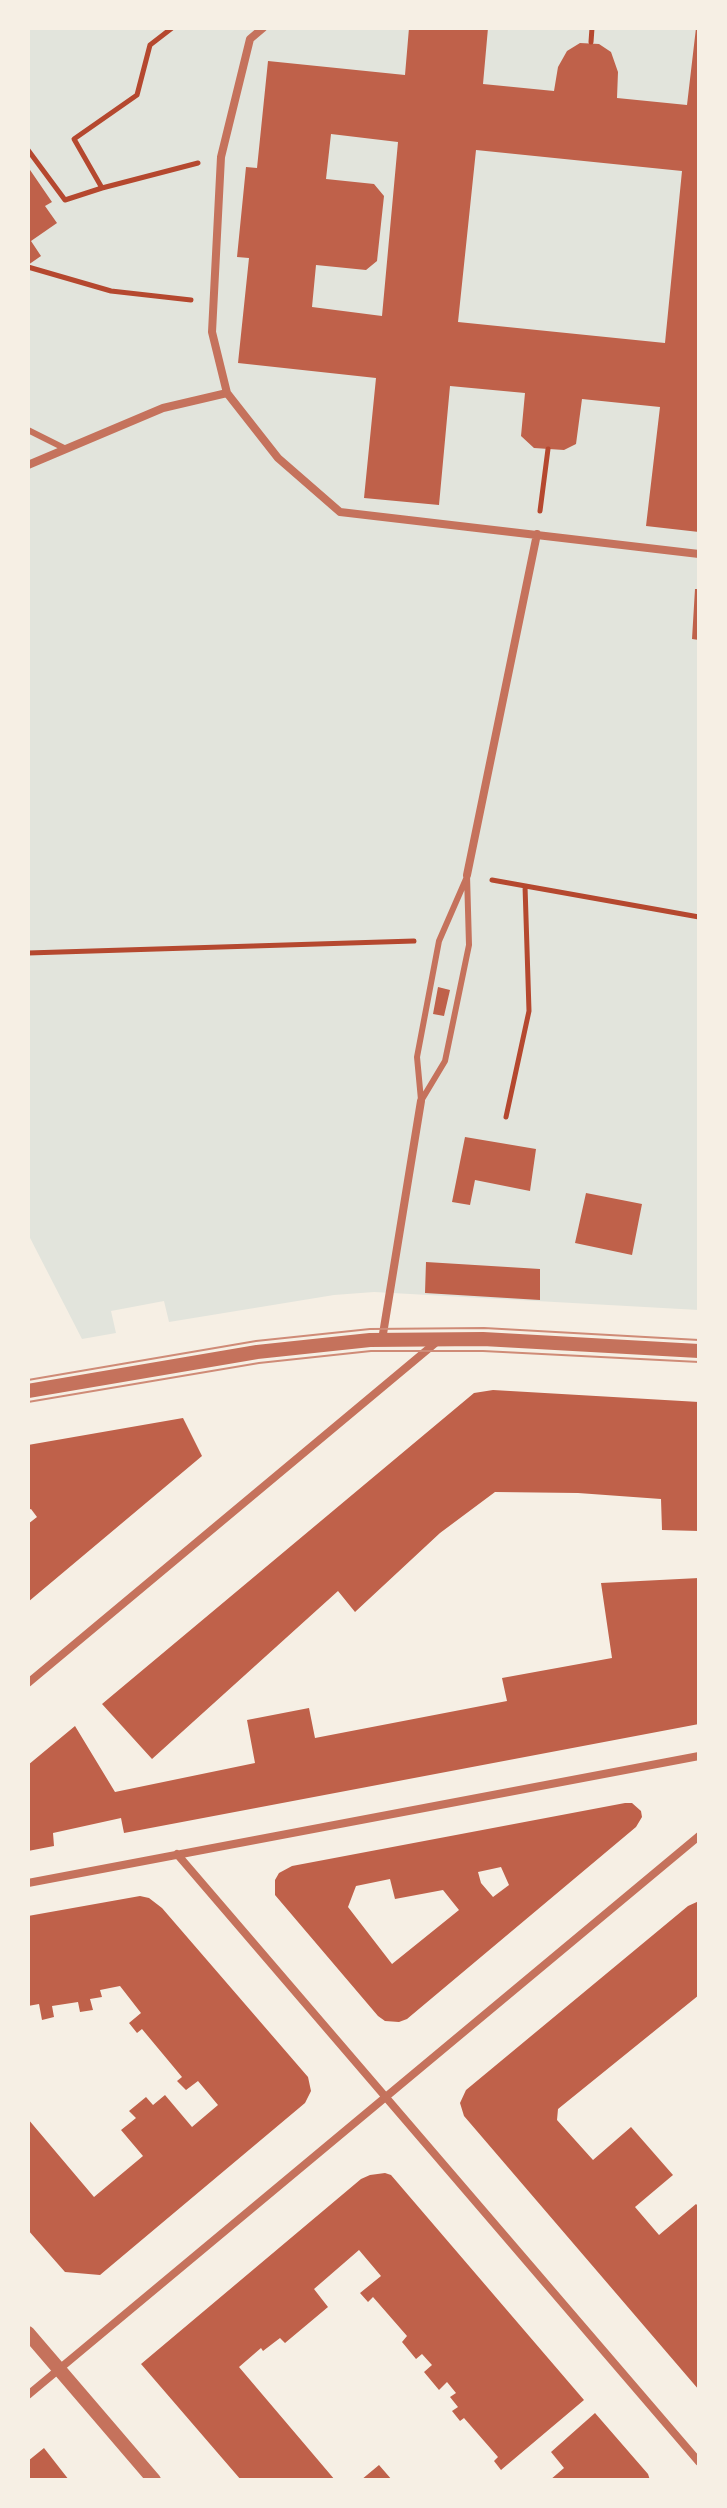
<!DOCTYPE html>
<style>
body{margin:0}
#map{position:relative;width:727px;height:2508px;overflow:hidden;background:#f6efe4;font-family:Karla,sans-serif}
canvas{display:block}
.frame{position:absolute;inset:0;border:30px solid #f6efe4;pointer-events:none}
</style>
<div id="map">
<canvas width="727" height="2508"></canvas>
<div class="frame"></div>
</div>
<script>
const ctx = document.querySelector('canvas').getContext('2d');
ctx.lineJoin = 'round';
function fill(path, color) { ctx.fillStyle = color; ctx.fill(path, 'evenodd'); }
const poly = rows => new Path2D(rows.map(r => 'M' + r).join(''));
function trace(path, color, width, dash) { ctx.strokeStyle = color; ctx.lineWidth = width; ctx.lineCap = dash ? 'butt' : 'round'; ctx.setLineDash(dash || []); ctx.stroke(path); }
fill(poly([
 [28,28,699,28,699,1310,374,1292,334,1295,169,1322,164,1301,111,1311,116,1333,82,1339,28,1234]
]), '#e2e4dc');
fill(poly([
 [409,28,488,28,483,84,554,91,558,67,567,51,580,43,599,44,611,52,618,72,617,98,687,105,696,28,699,28,699,532,646,526,660,407,582,399,576,444,564,450,534,448,521,436,525,393,450,386,439,505,364,498,376,378,238,363,249,258,237,257,246,167,257,168,268,61,405,75],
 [331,134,398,142,382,316,312,307,316,265,366,270,377,261,384,196,374,184,326,179],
 [476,150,682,171,665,343,458,322],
 [28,167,52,202,45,206,57,223,31,241,41,256,28,265],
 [695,589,699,589,699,640,692,639],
 [438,987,450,990,444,1016,433,1014],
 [465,1137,536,1149,530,1191,475,1180,470,1205,452,1202],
 [586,1193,642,1204,632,1255,575,1243],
 [426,1262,540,1269,540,1300,425,1293],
 [493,1390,699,1402,699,1531,662,1530,661,1499,578,1493,495,1492,440,1533,355,1612,338,1591,152,1759,102,1704,474,1393],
 [183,1418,202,1456,28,1602,28,1524,37,1517,31,1509,28,1510,28,1445],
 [699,1578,699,1724,124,1833,121,1818,53,1833,54,1846,28,1851,28,1765,75,1726,115,1792,255,1763,247,1720,309,1708,315,1738,507,1701,502,1678,612,1658,601,1583],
 [625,1803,632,1803,641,1811,642,1817,636,1827,407,2019,399,2022,385,2021,378,2016,275,1895,275,1880,279,1873,292,1866],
 [501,1867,509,1885,493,1897,481,1883,478,1872],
 [390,1879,395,1899,443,1890,459,1910,392,1964,348,1907,356,1886],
 [140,1896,149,1898,162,1908,308,2077,311,2091,305,2103,100,2275,65,2272,28,2230,28,2119,94,2197,143,2156,121,2130,136,2118,129,2111,146,2097,153,2105,165,2095,192,2127,218,2105,198,2081,186,2090,177,2081,182,2077,142,2029,137,2033,129,2023,141,2013,120,1986,100,1990,102,1997,90,1999,93,2010,80,2012,78,2002,52,2006,54,2017,42,2020,39,2004,28,2006,28,1916],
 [699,1901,699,1995,558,2109,557,2120,593,2160,631,2127,673,2175,635,2207,659,2235,696,2204,699,2207,699,2390,464,2116,460,2103,466,2090,688,1906],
 [385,2173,391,2175,584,2400,501,2470,494,2461,498,2457,464,2418,460,2421,452,2411,458,2407,450,2397,456,2393,447,2382,439,2390,424,2372,432,2365,422,2354,416,2359,402,2342,407,2336,373,2297,368,2302,360,2293,381,2276,359,2250,314,2289,328,2307,285,2343,280,2338,263,2351,261,2348,239,2367,335,2480,241,2480,141,2364,361,2179,370,2175],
 [595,2413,648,2474,650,2480,550,2480,564,2468,551,2452],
 [44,2448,69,2480,28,2480,28,2461],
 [379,2465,392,2480,361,2480]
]), '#bf614a');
trace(poly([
 [591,42,592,28],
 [28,150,65,200,102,188,74,139,137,95,150,45,172,28],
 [102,188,198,163],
 [28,267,111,291,191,300],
 [540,511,548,449],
 [492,880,699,917],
 [28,953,414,941],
 [506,1117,529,1011,525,886]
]), '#b5482f', 5);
trace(poly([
 [28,430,66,449],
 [421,1100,417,1057,439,941,466,879],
 [421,1101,445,1061,469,945,467,875]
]), '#c5725c', 6);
trace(poly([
 [263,28,250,39,221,157,212,332,227,393,278,458,340,512,699,554],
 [28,465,163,408,227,393],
 [467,875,537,534],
 [382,1340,421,1101],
 [28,1683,439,1340],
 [177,1854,699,2462],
 [28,1883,699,1756],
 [28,2395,699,1836]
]), '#c5725c', 8);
trace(poly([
 [28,1391,257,1352,370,1340,483,1339,699,1351],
 [28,2333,154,2480]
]), '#c5725c', 14);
trace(poly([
 [28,1380,256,1341,370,1329,484,1328,699,1340],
 [28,1402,259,1363,371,1351,483,1351,699,1362]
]), '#cf8b77', 2);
</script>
